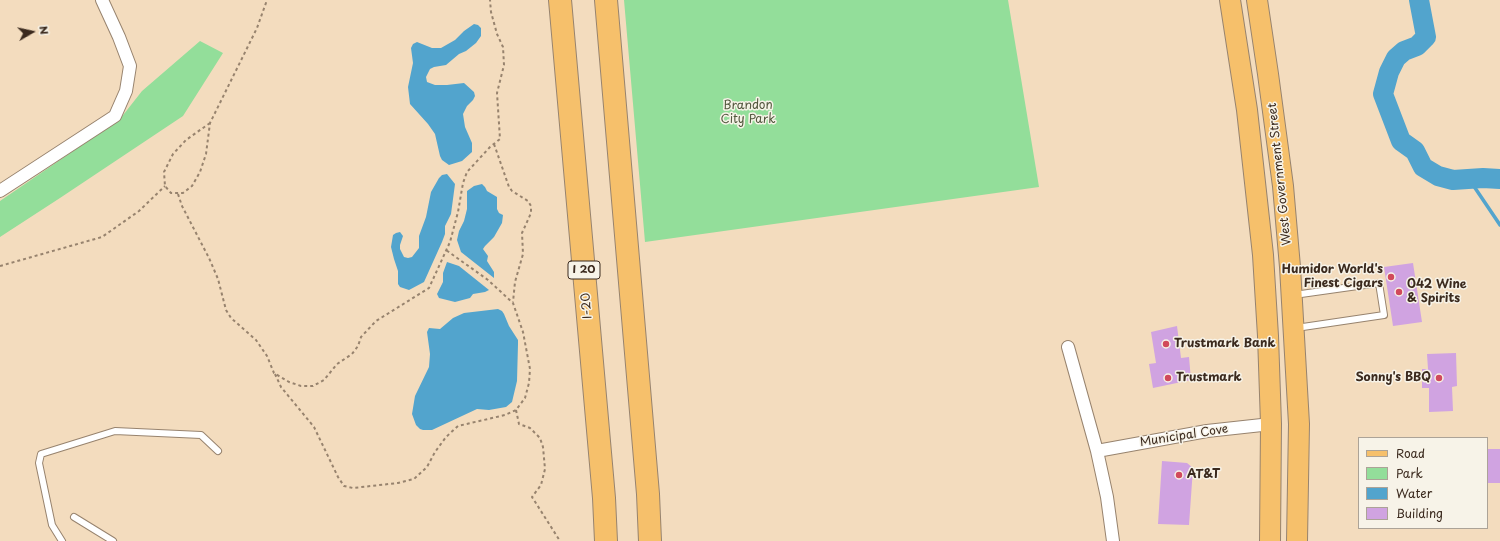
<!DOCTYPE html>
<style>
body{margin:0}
#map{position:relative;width:1500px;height:541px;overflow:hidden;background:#f3dcbe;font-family:"Playpen Sans",sans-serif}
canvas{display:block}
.legend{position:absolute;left:1358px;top:437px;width:130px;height:92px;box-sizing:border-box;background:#f7f3e8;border:1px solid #aca397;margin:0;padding:5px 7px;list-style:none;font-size:12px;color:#3b2a1e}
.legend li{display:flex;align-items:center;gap:8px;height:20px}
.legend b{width:20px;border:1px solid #aca397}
.north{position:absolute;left:12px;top:12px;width:40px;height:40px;-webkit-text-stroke:3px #f7f3e8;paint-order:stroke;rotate:81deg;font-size:11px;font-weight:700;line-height:16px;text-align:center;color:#3b2a1e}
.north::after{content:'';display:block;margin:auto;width:14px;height:18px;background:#3b2a1e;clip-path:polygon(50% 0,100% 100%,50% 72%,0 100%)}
</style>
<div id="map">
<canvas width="1500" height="541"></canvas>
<ul class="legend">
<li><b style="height:5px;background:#f6c06b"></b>Road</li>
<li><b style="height:11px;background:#93de9a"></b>Park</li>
<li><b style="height:11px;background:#52a4cd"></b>Water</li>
<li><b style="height:11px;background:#d0a3e1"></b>Building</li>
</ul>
<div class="north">N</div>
</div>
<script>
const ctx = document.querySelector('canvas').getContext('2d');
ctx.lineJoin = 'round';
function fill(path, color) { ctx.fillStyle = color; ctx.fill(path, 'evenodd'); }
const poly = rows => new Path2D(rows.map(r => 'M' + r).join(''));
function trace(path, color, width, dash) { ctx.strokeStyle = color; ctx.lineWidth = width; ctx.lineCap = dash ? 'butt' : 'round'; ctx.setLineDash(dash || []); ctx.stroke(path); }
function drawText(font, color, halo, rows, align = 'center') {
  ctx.font = font + ' "Playpen Sans",sans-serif'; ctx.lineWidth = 3; ctx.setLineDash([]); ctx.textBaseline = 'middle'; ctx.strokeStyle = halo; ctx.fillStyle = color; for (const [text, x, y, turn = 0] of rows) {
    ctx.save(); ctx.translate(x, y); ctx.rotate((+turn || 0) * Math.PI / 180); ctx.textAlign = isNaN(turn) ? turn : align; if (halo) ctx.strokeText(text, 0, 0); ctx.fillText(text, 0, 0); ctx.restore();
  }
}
fill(poly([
 [624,0,1008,0,1039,187,645,242],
 [200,41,223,53,183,116,60,198,0,237,0,201,120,119,142,91]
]), '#93de9a');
fill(poly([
 [474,24,478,25,481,28,481,36,476,43,466,51,459,54,446,65,434,67,430,69,426,77,427,82,435,85,447,85,464,83,474,92,475,96,473,100,467,106,463,114,465,127,472,143,472,152,462,161,449,165,442,160,440,156,435,134,428,124,410,104,408,87,413,63,411,48,413,44,417,42,432,48,441,48,455,40,464,31],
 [447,174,455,184,451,214,445,226,445,234,442,242,424,282,409,290,400,287,398,284,398,271,394,259,391,247,393,235,396,233,400,232,403,236,400,245,400,249,404,257,408,258,412,257,419,248,419,236,426,217,431,192,439,178,442,175],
 [482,184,485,187,487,191,497,197,497,209,499,213,503,215,502,223,494,237,485,246,483,249,488,256,487,261,494,272,494,278,461,252,457,240,459,231,464,221,467,209,467,191,474,186],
 [447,262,459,266,489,290,485,292,473,294,470,298,455,302,439,298,437,294,443,282,443,273],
 [498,309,502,311,504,314,509,326,518,340,518,344,517,381,512,402,506,407,489,410,477,409,432,430,423,430,420,429,416,425,412,414,415,396,429,367,430,354,427,332,429,328,440,329,453,318,464,313]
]), '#52a4cd');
trace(poly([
 [1469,179,1500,225]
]), '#52a4cd', 3.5);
trace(poly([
 [1419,0,1426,37,1417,46,1404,51,1396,58,1389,72,1383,94,1401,141,1415,151,1423,167,1438,176,1453,180,1483,178,1500,179]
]), '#52a4cd', 20);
fill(poly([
 [1413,263,1422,322,1393,326,1384,267],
 [1177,326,1181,358,1189,357,1191,380,1153,388,1149,364,1156,363,1151,332],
 [1456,353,1457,386,1452,387,1453,411,1429,412,1429,388,1422,388,1422,369,1428,369,1427,354],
 [1487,449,1500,449,1500,483,1487,483],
 [1162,461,1187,463,1193,468,1189,525,1158,524]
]), '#d0a3e1');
const lane = poly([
 [1294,295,1379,283,1384,315,1296,328],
 [74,517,113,541],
 [62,541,52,525,39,463,41,454,115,431,201,435,218,451]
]);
const street = poly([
 [0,191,115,116,126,91,130,66,119,37,102,0],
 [1068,347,1097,451,1107,497,1113,541],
 [1097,451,1207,431,1271,424]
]);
const primary = poly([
 [1230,0,1247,110,1263,255,1268,336,1271,424,1270,541],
 [1257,0,1268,74,1283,186,1290,267,1299,424,1297,541]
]);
const highway = poly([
 [560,0,604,498,606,541],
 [606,0,648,494,650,541]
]);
trace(lane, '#97836e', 8);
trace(street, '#97836e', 14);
trace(primary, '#97836e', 22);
trace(highway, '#97836e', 24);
trace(poly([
 [210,123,186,140,173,154,164,172,165,186,171,193,183,193,192,186,200,172,206,154,210,123,257,28,267,0],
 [494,144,509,187,512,191,528,201,531,206,531,213,522,233,523,254,515,282,513,302],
 [178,194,182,206,209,258,218,279,226,310,231,318,256,340,267,356,274,373,289,382,301,386,313,386,324,380,337,364,352,354,358,346,361,337,376,321,429,288,450,242,458,212,463,183,467,172,490,147,500,139,497,93,504,65,503,47,497,34,491,12,490,0],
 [0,266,102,237,139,211,165,186],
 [275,374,281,387,314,427,338,477,344,486,353,488,398,483,414,479,427,467,435,452,446,437,458,426,505,415,516,410,525,398,529,383,530,369,523,332,513,303,488,280,446,250],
 [516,410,519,424,530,428,540,438,543,447,545,469,541,485,532,497,560,541]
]), '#97836e', 2, [3, 3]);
trace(lane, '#fff', 6);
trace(street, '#fff', 12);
trace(primary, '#f6c06b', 20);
trace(highway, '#f6c06b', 22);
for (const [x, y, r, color] of [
 [1391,277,4,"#d1495b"],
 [1399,292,4,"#d1495b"],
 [1166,344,4,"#d1495b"],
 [1168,378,4,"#d1495b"],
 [1439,378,4,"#d1495b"],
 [1179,475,4,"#d1495b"]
]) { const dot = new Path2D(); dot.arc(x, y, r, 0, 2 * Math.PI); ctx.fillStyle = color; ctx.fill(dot); trace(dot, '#f7f3e8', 1.5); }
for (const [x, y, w] of [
 [584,270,32]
]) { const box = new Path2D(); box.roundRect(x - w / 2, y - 9, w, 18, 3); ctx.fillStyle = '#f7f3e8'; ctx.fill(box); trace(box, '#3b2a1e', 1); }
drawText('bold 11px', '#3b2a1e', null, [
 ["I 20",584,270]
]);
drawText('12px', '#51573d', '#f7f3e8', [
 ["Brandon",748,106],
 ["City Park",748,120]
]);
drawText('12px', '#3b2a1e', '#f7f3e8', [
 ["West Government Street",1280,174,-96],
 ["I-20",587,306,-95],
 ["Municipal Cove",1184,436,-9]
]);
drawText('bold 12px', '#3b2a1e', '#f7f3e8', [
 ["Humidor World's",1383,270,"right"],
 ["Finest Cigars",1383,284,"right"],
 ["042 Wine",1407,285],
 ["& Spirits",1407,299],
 ["Trustmark Bank",1174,344],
 ["Trustmark",1176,378],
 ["Sonny's BBQ",1431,378,"right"],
 ["AT&T",1187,475]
], 'left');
</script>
